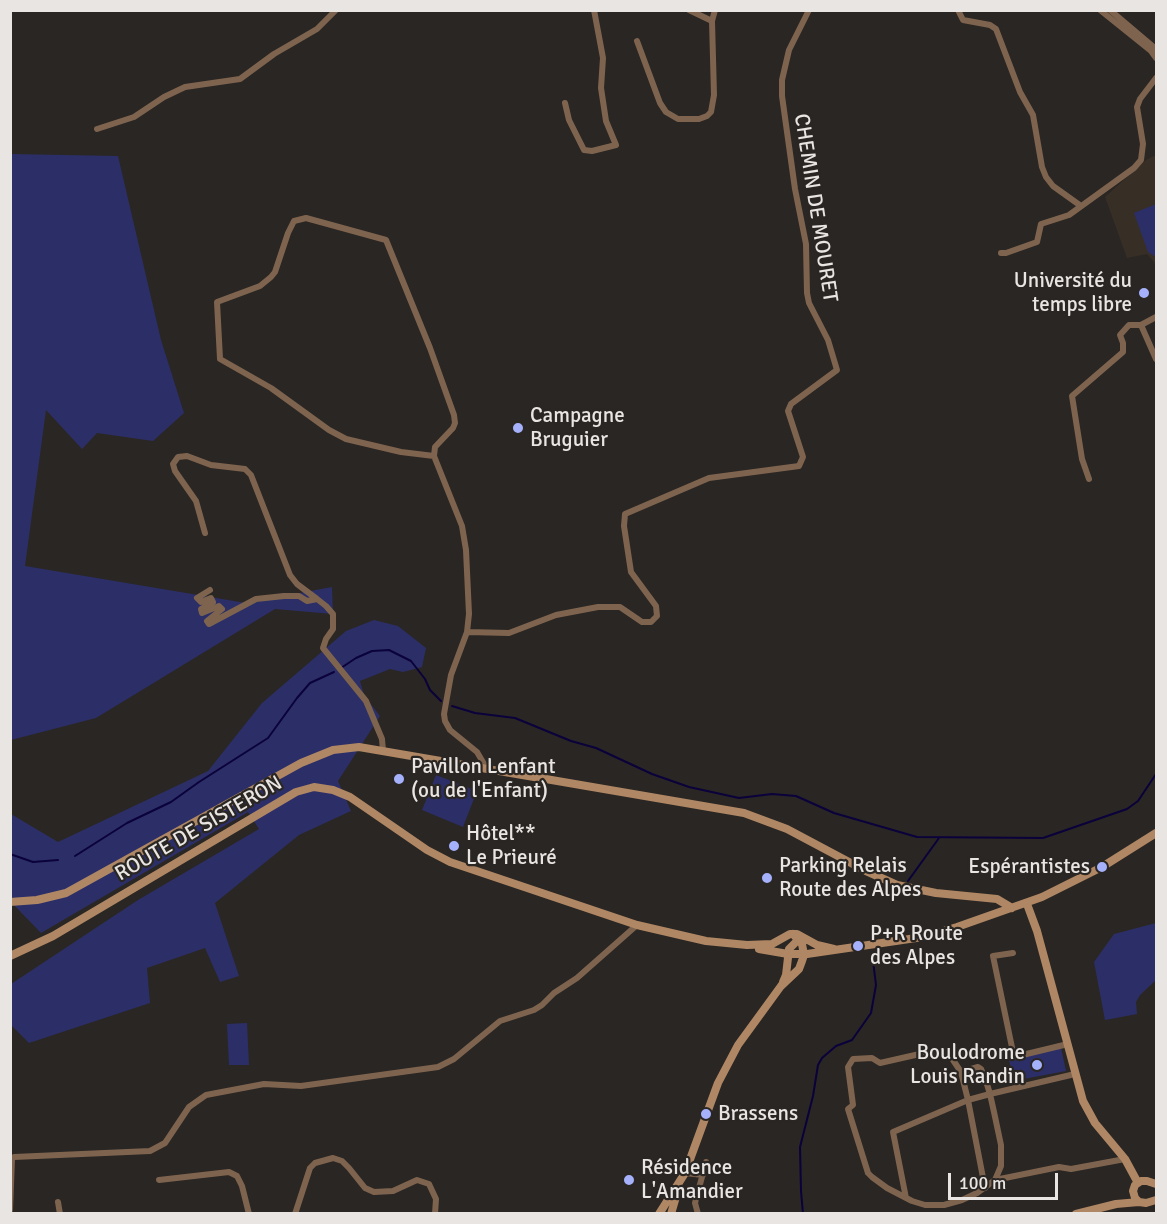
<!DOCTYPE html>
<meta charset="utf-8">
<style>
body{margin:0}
#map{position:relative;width:1167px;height:1224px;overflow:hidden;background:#2a2623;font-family:Signika,sans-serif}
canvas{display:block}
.frame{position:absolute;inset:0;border:12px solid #e8e5e3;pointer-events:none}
.scale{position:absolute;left:948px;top:1173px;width:110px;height:27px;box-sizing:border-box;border:3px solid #e8e5e3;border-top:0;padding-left:8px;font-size:18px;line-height:21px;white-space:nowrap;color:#e8e5e3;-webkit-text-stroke:4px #2a2623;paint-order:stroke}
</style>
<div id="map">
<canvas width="1167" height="1224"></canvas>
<div class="frame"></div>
<div class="scale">100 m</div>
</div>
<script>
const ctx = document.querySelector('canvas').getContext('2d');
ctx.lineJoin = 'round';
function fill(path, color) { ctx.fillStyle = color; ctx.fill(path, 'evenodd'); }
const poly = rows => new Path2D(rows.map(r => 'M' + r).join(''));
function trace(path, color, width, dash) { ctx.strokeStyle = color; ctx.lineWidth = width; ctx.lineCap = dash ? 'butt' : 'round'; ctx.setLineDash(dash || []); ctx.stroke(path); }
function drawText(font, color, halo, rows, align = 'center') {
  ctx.font = font + ' Signika,sans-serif'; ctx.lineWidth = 4.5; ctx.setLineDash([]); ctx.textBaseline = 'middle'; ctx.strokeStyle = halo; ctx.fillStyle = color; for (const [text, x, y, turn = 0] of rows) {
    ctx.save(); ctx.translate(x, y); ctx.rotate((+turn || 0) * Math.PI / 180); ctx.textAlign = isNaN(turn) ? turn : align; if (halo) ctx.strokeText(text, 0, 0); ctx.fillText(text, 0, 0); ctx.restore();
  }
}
fill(poly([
 [1156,155,1156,268,1154,262,1147,254,1127,258,1105,197,1146,160]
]), '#372e26');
fill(poly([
 [11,154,118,156,161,340,184,413,153,441,97,433,82,449,46,410,25,566,246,603,332,587,333,614,275,609,96,718,11,740],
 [1156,204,1156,255,1154,256,1148,252,1134,213],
 [374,620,398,626,426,648,422,667,403,672,390,669,360,681,364,695,380,716,338,781,351,811,299,835,215,903,239,976,220,982,205,948,147,968,150,1003,29,1043,11,1025,11,984,138,900,259,829,248,812,41,933,11,902,11,814,58,842,208,771,262,703,346,631],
 [436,775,477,791,463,827,422,810],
 [1156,923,1156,980,1140,995,1136,1002,1137,1014,1105,1020,1094,962,1114,934],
 [247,1023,249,1065,229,1065,227,1024],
 [1061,1048,1066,1071,1013,1081,1009,1059]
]), '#2c2f67');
trace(poly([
 [341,668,356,658,372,651,389,650,411,661,425,679,430,690,441,701],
 [452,706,475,713,515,718,571,741,596,748,652,774,689,787,739,798,772,794,796,796,834,813,917,837,1043,838,1127,809,1138,801,1156,774],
 [10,854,33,862,58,860],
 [75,856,127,823,171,802,199,782,268,738,297,698,310,683,334,672],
 [908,881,939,838],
 [803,1214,801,1191,800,1147,813,1096,818,1065,822,1058,836,1046,852,1040,871,1013,876,985,873,961]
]), '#0b023b', 2);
trace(poly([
 [689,10,712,21],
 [958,10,963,20,990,25,996,29,1020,92,1033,115,1042,167,1046,177,1053,186,1081,206],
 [1100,10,1151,51,1156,58],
 [1110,10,1156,49],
 [637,41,660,103,666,112,678,119,699,119,707,116,711,112,714,95,712,21,715,10],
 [565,103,569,120,584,150,592,151,616,145,606,121,601,88,603,58,594,10],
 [97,129,134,117,164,97,185,87,240,79,274,54,317,29,336,10],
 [1001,253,1006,253,1037,242,1041,224,1069,215,1134,168,1141,160,1143,144,1137,107,1140,99,1156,78],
 [1156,317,1141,325,1156,359],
 [434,456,401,452,346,439,329,430,271,388,220,359,217,302,260,286,271,277,275,272,288,233,294,221,306,218,386,240,430,348,454,415,455,423,453,428,435,447,434,456,462,526,466,550,469,614,467,632],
 [1089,479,1082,459,1072,396,1123,352,1123,343,1120,335,1129,325,1141,325],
 [205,533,196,501,175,471,173,464,178,457,187,456,211,465,245,469,251,475,290,575,297,584,317,599],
 [210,590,197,598,201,602,211,598,213,602,201,609,202,613,219,606,222,609,207,621,209,624,256,599,284,596,299,596,307,601,317,599,326,606,333,614,333,629,326,639,323,648,366,701,382,739,383,751],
 [487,769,477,752,450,730,445,721,444,714,451,675,467,632,509,633,556,615,598,607,620,607,642,622,651,622,657,616,656,606,631,572,624,526,625,514,709,478,799,466,803,457,788,411,791,404,837,370,828,340,809,303,807,293,806,244,795,189,782,96,782,80,789,50,809,10],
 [1013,953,993,956,1014,1057,1068,1044],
 [961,1072,978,1067,981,1069,986,1081,990,1094,994,1112,1001,1145,1001,1166,995,1180,977,1193,962,1200,944,1205,925,1205,912,1201,887,1188,872,1177,868,1173,848,1109,853,1105,848,1067,853,1059,872,1058,880,1063,924,1053,948,1055,953,1060,961,1072,968,1100,990,1094,1075,1074],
 [688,1164,705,1169],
 [685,1173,703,1175],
 [159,1180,229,1172,237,1176,242,1186,249,1214],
 [995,1180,1059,1167,1071,1169,1125,1159],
 [906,1198,893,1132,968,1100,985,1188],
 [58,1202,60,1214],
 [10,1210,12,1159,14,1157,150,1151,165,1143,189,1107,206,1095,264,1084,301,1086,438,1067,454,1059,500,1021,534,1010,542,1005,554,993,577,978,637,925],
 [295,1214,310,1168,315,1163,333,1158,342,1161,349,1168,365,1188,374,1192,393,1191,417,1180,429,1184,436,1199,435,1214],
 [698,1214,695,1203,706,1162]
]), '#7e644f', 6);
trace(poly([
 [10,902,37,900,66,893,301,763,333,750,359,747,744,813,787,829,866,871,897,885,936,893,997,899,1012,908],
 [1027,904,1037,931,1083,1101,1095,1123,1125,1159,1138,1183],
 [759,949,788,954,807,954,923,937,957,927,1042,897,1102,867,1156,833],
 [10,956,53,936,296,792,314,787,333,790,350,797,427,850,450,862,637,925,706,941,747,945,772,944,790,934,797,934,817,945,834,949],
 [783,982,786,975,789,949,796,942,805,940],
 [1156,1184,1147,1181,1141,1181,1135,1185,1133,1191,1135,1198,1139,1202,1146,1203,1156,1200],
 [659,1214,685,1173,718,1083,738,1045,781,986,799,969,802,961,804,955,802,944,793,934],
 [671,1214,678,1190],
 [1076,1214,1116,1204,1139,1202]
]), '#af8764', 8);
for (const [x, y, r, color] of [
 [1144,293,6,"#a6b1fc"],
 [518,428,6,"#a6b1fc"],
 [399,779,6,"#a6b1fc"],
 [454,846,6,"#a6b1fc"],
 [1102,867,6,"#a6b1fc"],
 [767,878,6,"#a6b1fc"],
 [858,946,6,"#a6b1fc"],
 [1037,1065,6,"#a6b1fc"],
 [706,1114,6,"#a6b1fc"],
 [629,1180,6,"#a6b1fc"]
]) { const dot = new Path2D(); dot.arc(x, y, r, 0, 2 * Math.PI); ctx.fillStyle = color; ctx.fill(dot); trace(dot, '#2a2623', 2); }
drawText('21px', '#e8e5e3', '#2a2623', [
 ["CHEMIN DE MOURET",815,208,81],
 ["ROUTE DE SISTERON",199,829,-30]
]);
drawText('21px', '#e8e5e3', '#2a2623', [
 ["Université du",1132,281,"right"],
 ["temps libre",1132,305,"right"],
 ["Campagne",530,416],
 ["Bruguier",530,440],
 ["Pavillon Lenfant",411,767],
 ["(ou de l'Enfant)",411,791],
 ["Hôtel**",466,834],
 ["Le Prieuré",466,858],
 ["Parking Relais",779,866],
 ["Route des Alpes",779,890],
 ["Espérantistes",1090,867,"right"],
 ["P+R Route",870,934],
 ["des Alpes",870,958],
 ["Boulodrome",1025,1053,"right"],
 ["Louis Randin",1025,1077,"right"],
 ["Brassens",718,1114],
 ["Résidence",641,1168],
 ["L'Amandier",641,1192]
], 'left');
</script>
